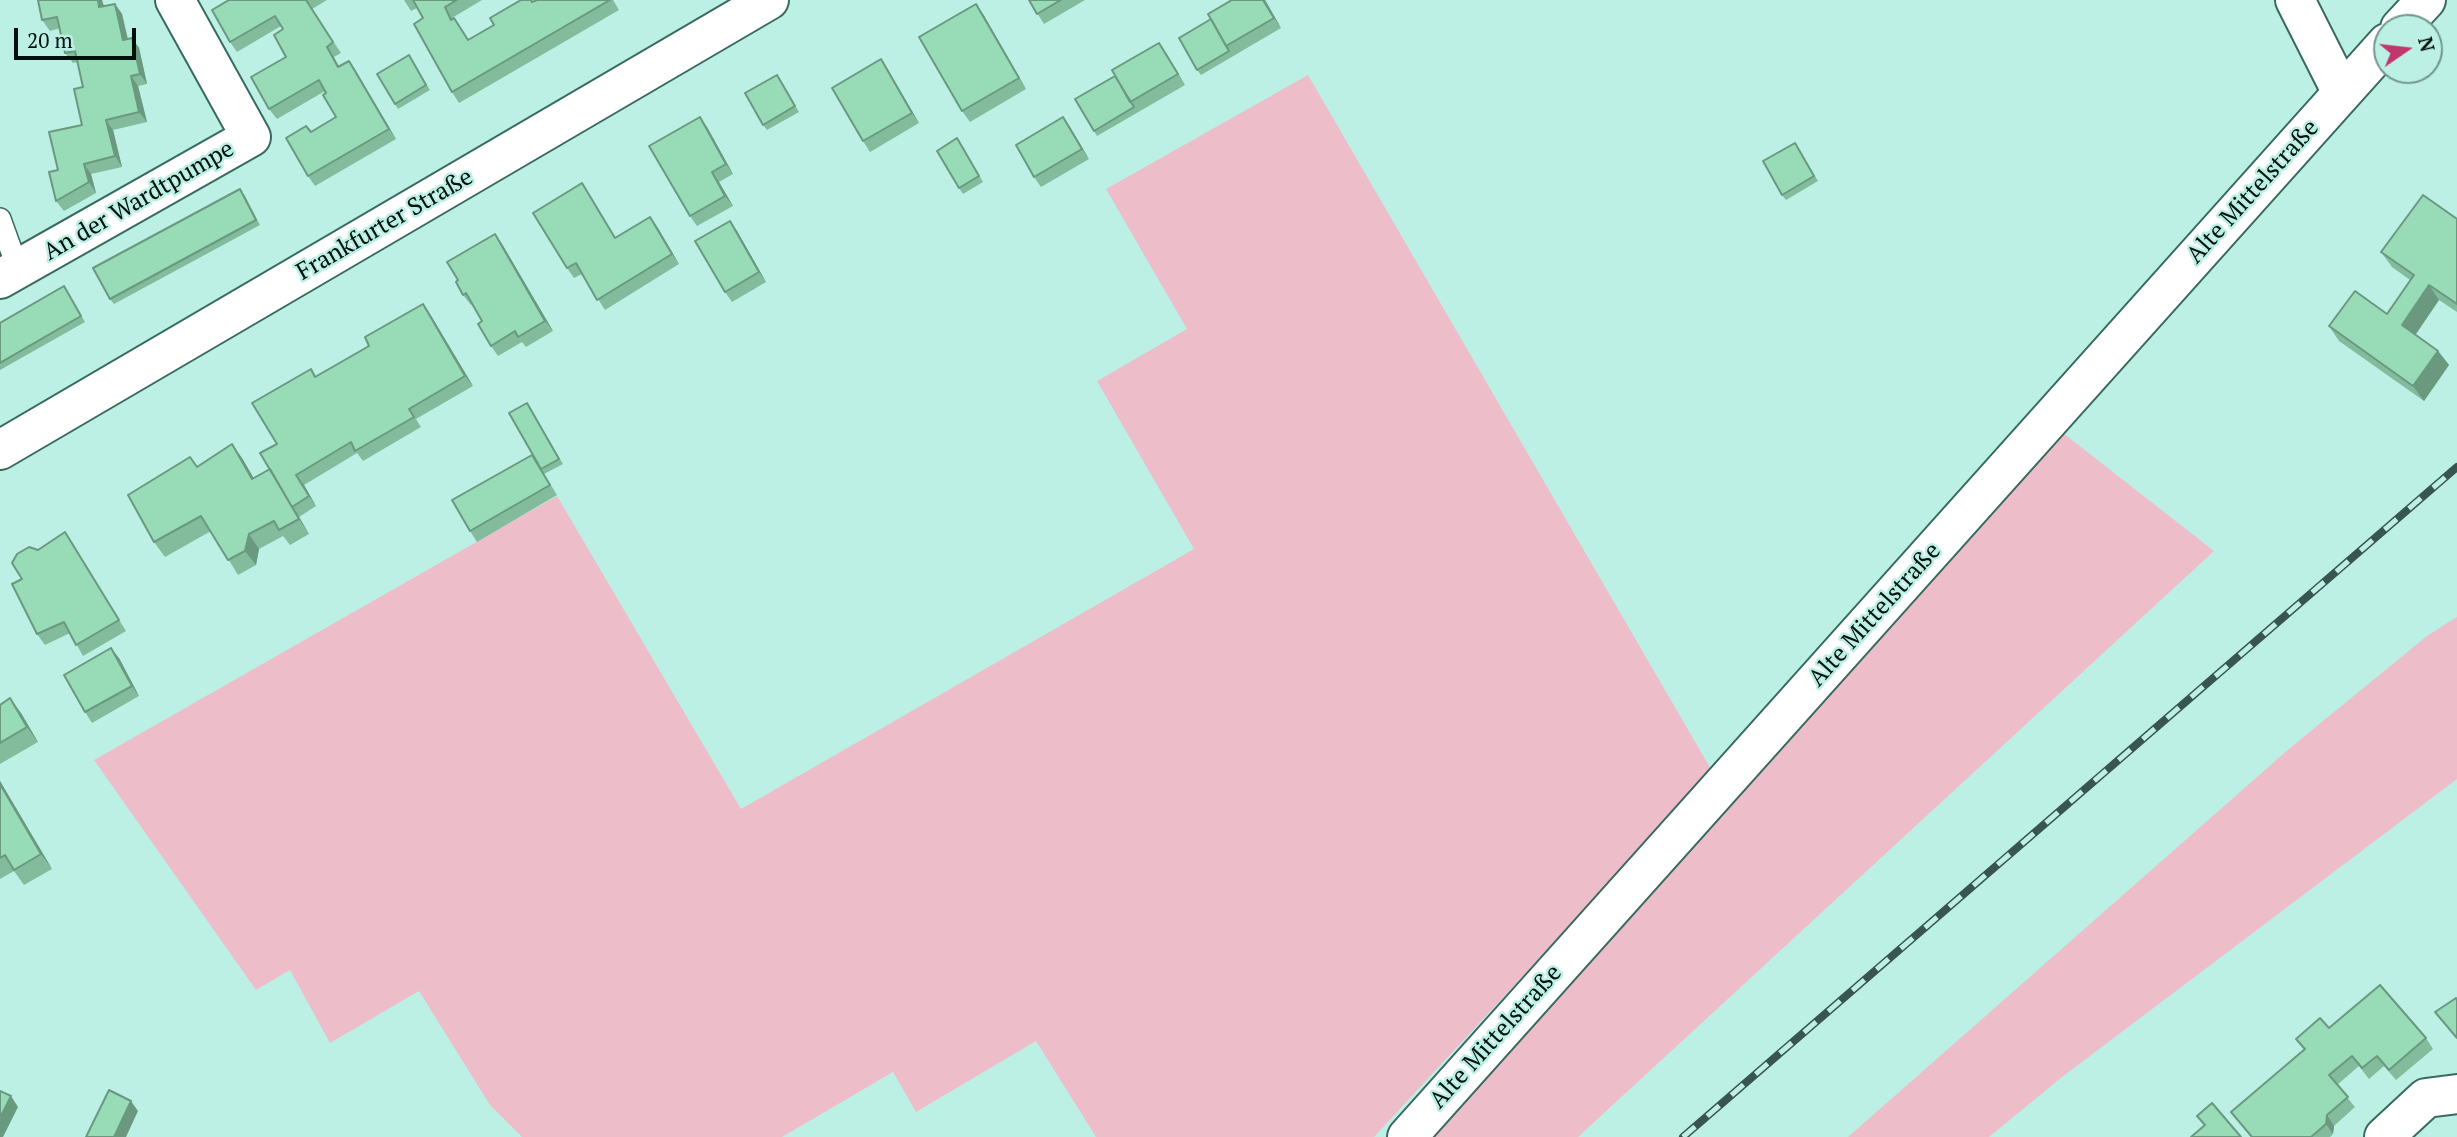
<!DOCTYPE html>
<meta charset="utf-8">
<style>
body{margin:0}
#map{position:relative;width:2457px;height:1137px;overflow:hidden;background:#bcf0e5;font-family:"PT Serif",serif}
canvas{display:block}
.north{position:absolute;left:2373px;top:14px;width:70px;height:70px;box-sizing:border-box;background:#bcf0e5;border:2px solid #71978f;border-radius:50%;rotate:76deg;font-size:19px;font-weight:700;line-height:28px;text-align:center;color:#00110d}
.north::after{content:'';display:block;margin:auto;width:24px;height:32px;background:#c0366d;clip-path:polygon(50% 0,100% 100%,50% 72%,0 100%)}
.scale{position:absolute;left:14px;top:28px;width:122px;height:32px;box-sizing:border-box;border:4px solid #00110d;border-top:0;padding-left:9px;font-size:21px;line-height:24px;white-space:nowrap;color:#00110d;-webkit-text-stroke:5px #bcf0e5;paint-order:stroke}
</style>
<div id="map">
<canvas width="2457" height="1137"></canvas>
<div class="north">N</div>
<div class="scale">20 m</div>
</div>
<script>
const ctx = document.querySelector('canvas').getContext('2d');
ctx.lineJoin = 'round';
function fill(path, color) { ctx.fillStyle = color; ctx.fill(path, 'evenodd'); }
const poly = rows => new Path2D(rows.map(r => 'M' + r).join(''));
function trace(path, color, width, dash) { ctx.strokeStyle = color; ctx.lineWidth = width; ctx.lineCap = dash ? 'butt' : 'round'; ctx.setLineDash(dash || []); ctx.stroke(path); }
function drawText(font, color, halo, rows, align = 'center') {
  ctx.font = font + ' "PT Serif",serif'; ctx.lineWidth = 5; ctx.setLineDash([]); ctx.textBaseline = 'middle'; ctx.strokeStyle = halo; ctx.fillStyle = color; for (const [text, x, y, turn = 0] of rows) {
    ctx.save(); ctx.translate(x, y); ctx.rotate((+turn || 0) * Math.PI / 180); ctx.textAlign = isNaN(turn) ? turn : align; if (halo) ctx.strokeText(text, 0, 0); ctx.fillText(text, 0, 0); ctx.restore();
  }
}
fill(poly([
 [1308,75,1712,771,1374,1137,1096,1137,1036,1041,916,1112,893,1072,782,1137,522,1137,490,1105,419,991,330,1043,290,970,256,990,94,760,557,496,741,809,1194,549,1097,381,1187,329,1106,189],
 [2063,433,2214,551,1578,1137,1426,1137],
 [2457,617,2457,779,2062,1077,1989,1137,1848,1137,2290,748,2427,636]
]), '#eebdca');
const service = poly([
 [0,219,18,269]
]);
const minor = poly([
 [2295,0,2342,93],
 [2400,28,2426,0],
 [0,279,251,137,175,0],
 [1407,1137,2387,43],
 [2384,1137,2426,1098,2457,1094]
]);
const secondary = poly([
 [0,450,769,0]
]);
trace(service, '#396a61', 24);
trace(minor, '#396a61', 42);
trace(secondary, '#396a61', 42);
trace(service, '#fff', 21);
trace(minor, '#fff', 38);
trace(secondary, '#fff', 38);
const rail = poly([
 [1683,1137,2457,467]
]);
trace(rail, '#39554f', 8);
trace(rail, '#bcf0e5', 5, [16]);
fill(poly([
 [102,0,104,6,115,4,122,14,128,39,132,38,139,48,147,84,138,86,147,122,113,130,122,167,91,174,96,193,64,211,56,201,58,170,82,125,83,87,77,62,73,63,65,53,60,28,50,31,42,20],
 [229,0,327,0,312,9,341,53,334,57,339,66,349,61,396,139,315,186,308,176,311,132,336,117,326,93,325,91,277,119,269,109,286,57,283,29,281,26,237,52,230,42],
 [404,0,482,0,452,18,462,29,468,40,537,0,613,0,619,10,459,103,452,92,423,18,417,8,411,11],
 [1029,0,1085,0,1044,24],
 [1265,0,1281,28,1201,75,1197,70],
 [983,14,1026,89,970,122,962,111],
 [1166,53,1185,85,1097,136,1094,131],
 [881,59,888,70,919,123,870,152,863,141],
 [412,61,430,90,398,109,395,104],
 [777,75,799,112,767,130,763,125],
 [1063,117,1089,159,1041,187,1034,177],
 [707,127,733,174,719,182,733,206,697,226,690,216],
 [961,144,983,182,963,194,959,188],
 [1798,148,1818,181,1786,200,1782,195],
 [582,183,616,238,650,217,679,264,605,310,582,274,574,278,567,268],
 [244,194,260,225,114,304,110,299],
 [2457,219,2457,312,2439,300,2415,335,2438,351,2449,365,2424,401,2339,341,2329,326,2387,314,2410,280,2392,267,2381,252],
 [737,231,766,282,732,302,725,292],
 [495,234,502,244,553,331,526,347,522,342,498,356,491,346,482,321,472,304,471,305,463,295,458,280],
 [64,286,85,322,0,370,0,323],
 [423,304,430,314,473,386,416,419,421,427,363,461,357,453,304,485,316,506,299,517,309,534,290,545,283,536,259,549,256,565,238,575,211,531,165,557,154,542,197,467,242,458,254,479,270,469,277,444,311,369,316,376,369,346],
 [527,403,563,464,544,474,557,495,477,542,470,531,532,455],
 [65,532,126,631,83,656,70,633,45,645,37,634,22,579,38,550],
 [119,658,139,696,92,723,85,712],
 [0,705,21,713,38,742,0,764],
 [0,781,52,869,24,885,14,871,0,879],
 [2329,1028,2426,1038,2433,1049,2396,1080,2384,1066,2369,1079,2359,1066,2337,1085,2355,1107,2334,1126,2333,1134,2330,1137,2251,1137,2231,1112,2304,1050,2296,1039]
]), '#82bc9d');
fill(poly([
 [98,0,102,0,107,18,99,7],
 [1263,0,1265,0,1281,28,1274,18],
 [115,4,122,14,130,50,123,40],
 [976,4,983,14,1026,89,1019,78],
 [132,38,139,48,147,84,140,74],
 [1159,43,1166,53,1185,85,1178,74],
 [881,59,888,70,919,123,912,113],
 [349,61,356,71,396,139,389,129],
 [131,76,138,86,147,122,139,112],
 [700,117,707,127,733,174,726,164],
 [1063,117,1070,127,1089,159,1082,149],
 [106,120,113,130,122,167,115,156],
 [84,164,91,174,96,193,89,182],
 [712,172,719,182,733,206,725,196],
 [650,217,658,228,679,264,672,254],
 [730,221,737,231,766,282,759,272],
 [495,234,502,244,553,331,545,321],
 [2429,285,2439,300,2412,340,2402,325],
 [423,304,430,314,473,386,465,376],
 [2438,351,2449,365,2424,401,2413,386],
 [232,444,242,458,263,494,252,479],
 [296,475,304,485,316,506,309,496],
 [280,484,309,534,299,519],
 [249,534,259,549,256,565,245,551],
 [111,648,119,658,139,696,132,686],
 [10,698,21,713,38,742,27,727],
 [0,781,52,869,41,854,0,784],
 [11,1096,18,1107,3,1137,0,1137,0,1118],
 [131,1101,138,1111,126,1137,114,1137],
 [2327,1115,2334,1126,2333,1134,2326,1124]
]), '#6a9980');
const building = poly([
 [38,0,98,0,99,7,115,4,123,40,132,38,140,74,131,76,139,112,106,120,115,156,84,164,89,182,56,201,49,172,58,170,49,132,82,125,74,89,83,87,75,51,65,53,57,17,42,20,38,0],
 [229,0,306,0,333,42,327,47,338,67,349,61,389,129,308,176,286,138,306,126,311,132,336,117,323,95,326,93,319,80,269,109,251,77,286,57,274,35,283,29,275,16,230,42,212,10,229,0],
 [413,0,457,0,445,7,451,20,454,18,468,40,494,25,490,18,521,0,531,0,532,2,537,0,610,0,452,92,414,24,423,18,413,0],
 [1029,0,1061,0,1037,14,1029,0],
 [1232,0,1263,0,1274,18,1226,46,1208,14,1232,0],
 [976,4,1019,78,962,111,919,37,976,4],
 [1211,19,1229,51,1197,70,1179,38,1211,19],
 [1159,43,1178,74,1130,102,1112,70,1159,43],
 [409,55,426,85,395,104,377,74,409,55],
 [881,59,912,113,863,141,832,88,881,59],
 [777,75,795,106,763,125,745,93,777,75],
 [1115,76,1134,107,1094,131,1075,99,1115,76],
 [700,117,726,164,712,172,725,196,690,216,649,146,700,117],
 [1063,117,1082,149,1034,177,1016,145,1063,117],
 [957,138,979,176,959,188,937,151,957,138],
 [1795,143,1814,176,1782,195,1763,161,1795,143],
 [582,183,615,238,650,217,672,254,597,300,576,263,567,268,533,213,582,183],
 [240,189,256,220,110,299,93,268,240,189],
 [2423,195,2457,219,2457,304,2429,285,2402,325,2438,351,2413,386,2329,326,2355,291,2387,314,2414,275,2381,252,2423,195],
 [730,221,759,272,725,292,695,241,730,221],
 [495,234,545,321,518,337,515,331,491,346,478,324,482,321,466,293,463,295,456,282,458,280,447,262,495,234],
 [64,286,81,316,0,363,0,323,64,286],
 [423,304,465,376,409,409,414,417,355,451,351,442,296,475,309,496,292,507,260,453,277,444,252,403,311,369,315,377,369,346,365,337,423,304],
 [527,403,559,459,541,469,509,413,527,403],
 [232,444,252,479,270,469,299,519,279,530,274,521,249,534,245,551,228,560,201,516,154,542,128,495,190,457,197,467,232,444],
 [532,455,550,485,470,531,452,500,532,455],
 [65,532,119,620,76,645,64,622,37,634,12,584,22,579,12,563,17,554,29,547,38,550,65,532],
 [111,648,132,686,85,712,64,675,111,648],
 [10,698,27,727,0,743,0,705,10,698],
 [0,784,41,854,14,870,5,855,0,858,0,784],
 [2380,985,2426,1038,2389,1070,2377,1056,2362,1068,2352,1056,2329,1075,2348,1097,2327,1115,2326,1124,2311,1137,2252,1137,2231,1112,2305,1049,2296,1039,2320,1018,2329,1028,2380,985],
 [2456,998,2457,1000,2457,1038,2435,1012,2456,998],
 [109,1090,131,1101,114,1137,86,1137,109,1090],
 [0,1091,11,1096,0,1118,0,1091],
 [2212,1103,2241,1137,2191,1137,2205,1125,2197,1116,2212,1103]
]);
fill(building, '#97dbb7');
trace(building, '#6a9980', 2);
drawText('24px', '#00110d', '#bcf0e5', [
 ["Alte Mittelstraße",2253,192,-48],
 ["An der Wardtpumpe",139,201,-30],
 ["Frankfurter Straße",385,225,-30],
 ["Alte Mittelstraße",1875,615,-48],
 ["Alte Mittelstraße",1496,1037,-48]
]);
</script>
